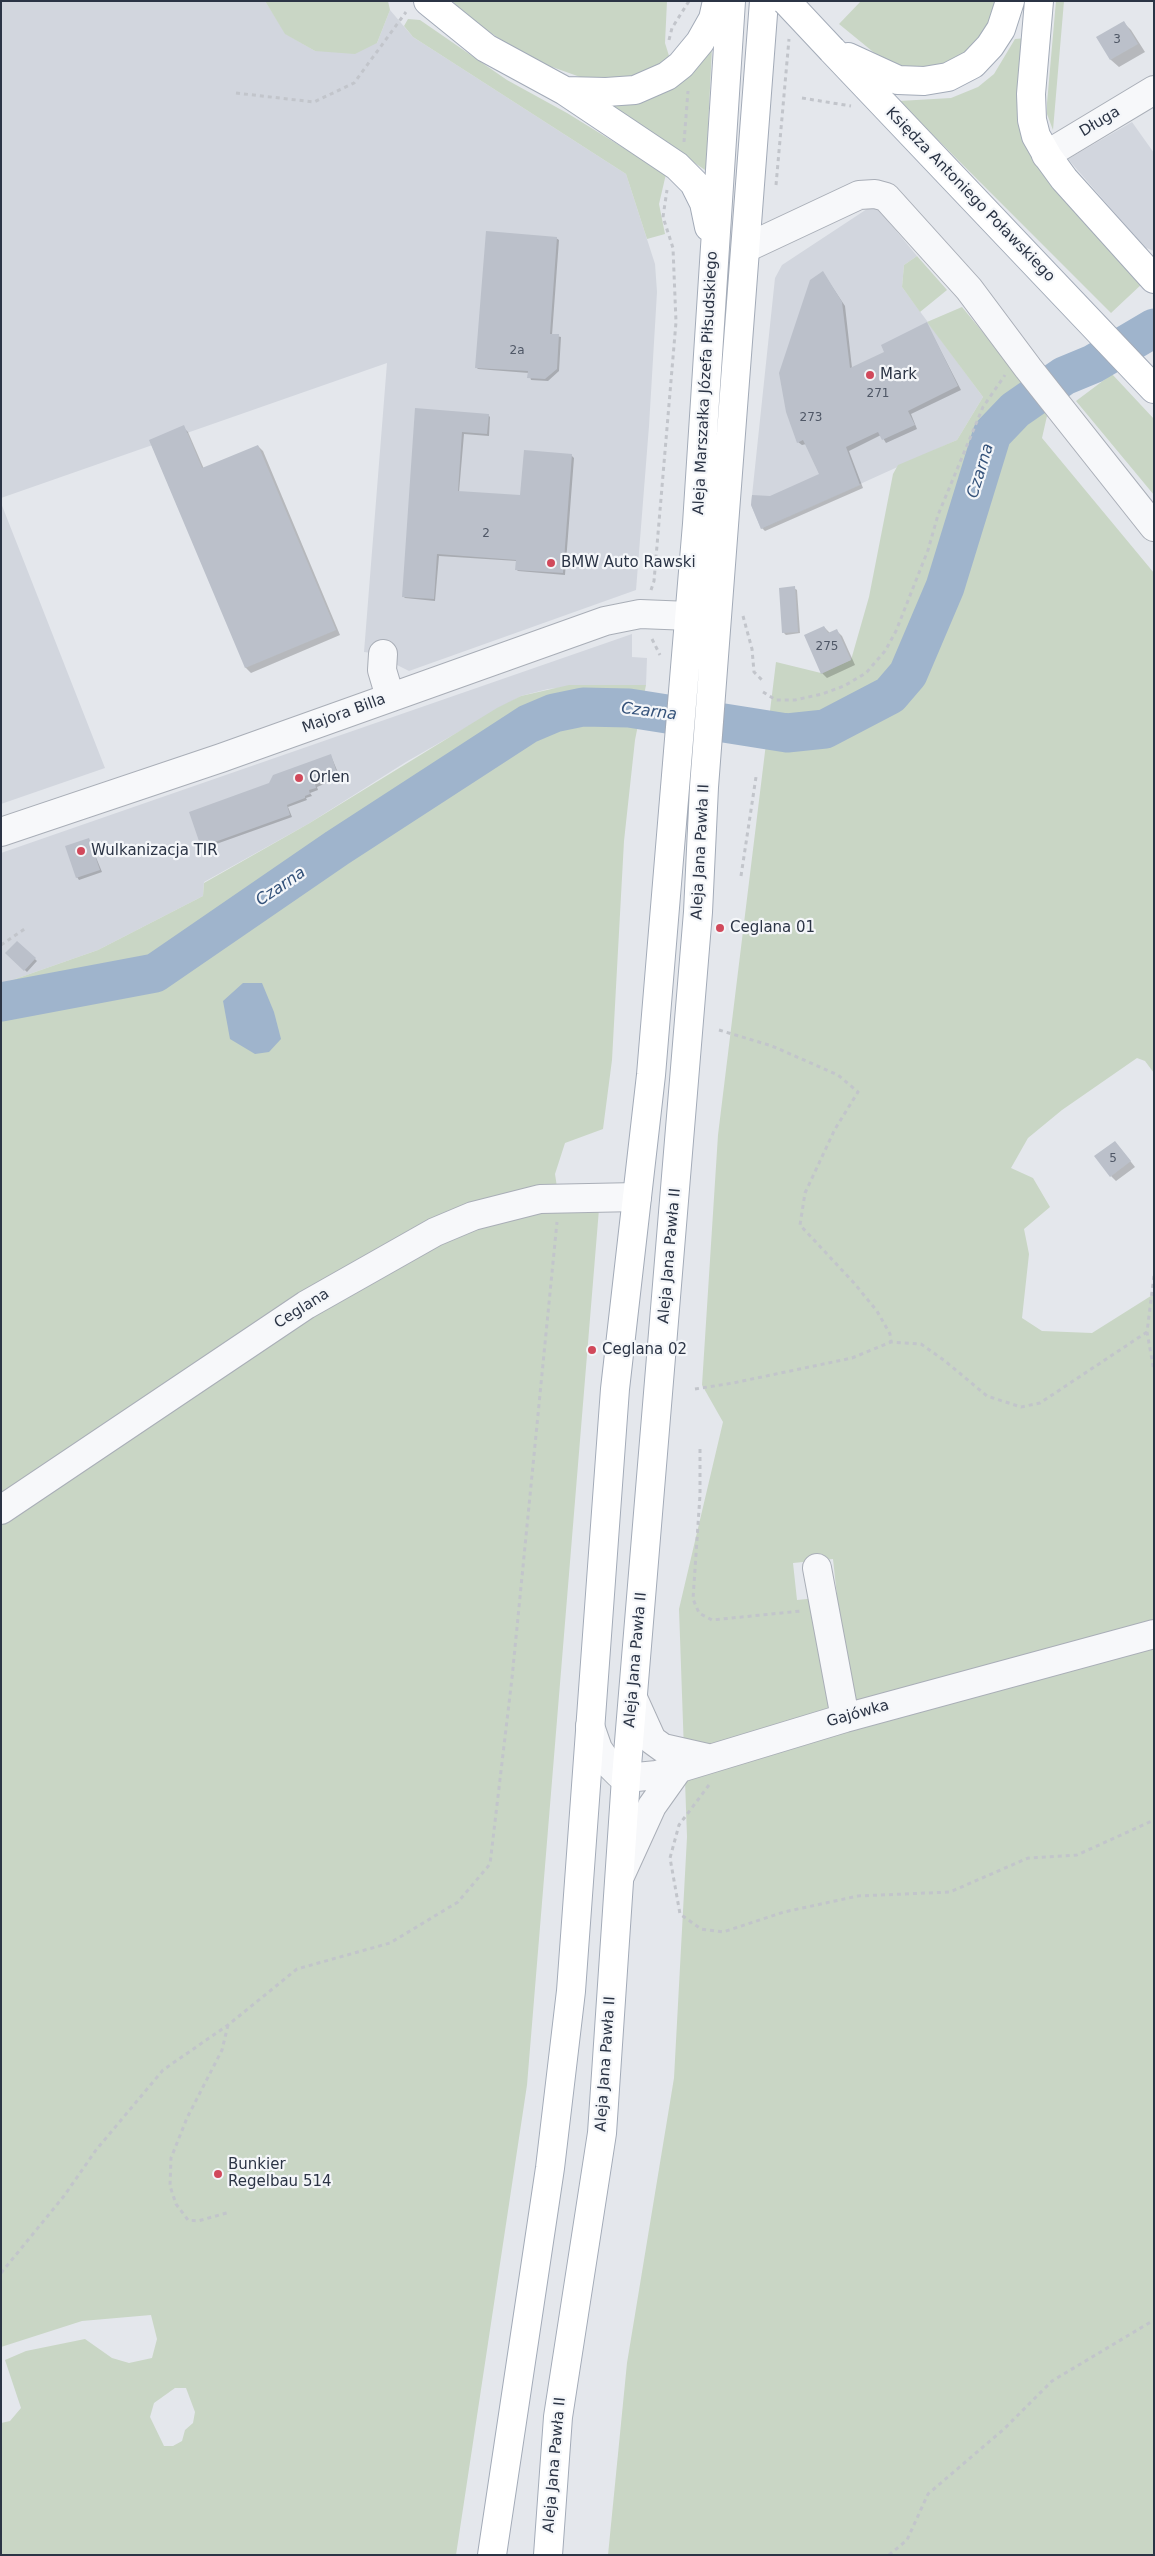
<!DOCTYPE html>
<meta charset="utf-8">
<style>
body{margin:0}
#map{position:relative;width:1155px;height:2556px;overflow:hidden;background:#e4e7ec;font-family:"DejaVu Sans",sans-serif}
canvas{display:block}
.frame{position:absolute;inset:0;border:2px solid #2b3445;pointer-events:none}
</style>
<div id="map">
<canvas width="1155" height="2556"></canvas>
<div class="frame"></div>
</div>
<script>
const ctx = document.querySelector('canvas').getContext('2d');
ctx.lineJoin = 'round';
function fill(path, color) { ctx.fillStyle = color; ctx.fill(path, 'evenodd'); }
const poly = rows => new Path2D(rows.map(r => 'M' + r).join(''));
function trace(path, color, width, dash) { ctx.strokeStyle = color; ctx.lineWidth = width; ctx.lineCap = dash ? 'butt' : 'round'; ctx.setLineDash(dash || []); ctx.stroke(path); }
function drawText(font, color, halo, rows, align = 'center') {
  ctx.font = font + ' "DejaVu Sans",sans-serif'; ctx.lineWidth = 4.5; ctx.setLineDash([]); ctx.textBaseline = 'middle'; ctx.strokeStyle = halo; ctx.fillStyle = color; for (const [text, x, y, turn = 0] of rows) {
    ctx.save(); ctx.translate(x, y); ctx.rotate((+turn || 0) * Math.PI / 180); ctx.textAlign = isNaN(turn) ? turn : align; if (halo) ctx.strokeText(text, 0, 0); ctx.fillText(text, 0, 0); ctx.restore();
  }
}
fill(poly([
 [1,1,265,1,286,34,315,51,377,43,390,10,413,37,626,174,655,264,657,292,649,426,636,590,409,671,397,665,396,656,364,652,387,363,1,498],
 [1132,122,1154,153,1154,251,1144,247,1068,159],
 [870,207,878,209,917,256,904,265,902,287,983,397,957,440,761,529,751,505,775,278,782,265],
 [1,503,105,768,1,804],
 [632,634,632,657,647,658,646,685,589,685,548,689,521,696,406,762,308,824,204,882,203,896,98,950,1,984,1,853]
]), '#d2d6de');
fill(poly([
 [265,1,388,1,390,10,377,43,355,54,315,51,285,34],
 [452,1,667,1,665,43,670,59,636,80,583,78,541,63,515,49,473,21],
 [861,1,997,1,985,33,961,57,932,68,908,68,883,60,839,24],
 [1056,1,1064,1,1053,130,1047,114,1047,103],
 [408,19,420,20,507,80,567,113,666,174,659,204,665,234,647,239,626,174,413,37,404,26],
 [1026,38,1021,95,1144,282,1111,313,899,101,951,98,978,87,994,74,1015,39],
 [712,48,706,168,705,170,611,106],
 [917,256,947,290,920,312,902,287,904,265],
 [962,307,1018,375,1047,416,1042,438,1154,573,1154,1073,1145,1061,1137,1058,1062,1110,1028,1138,1011,1168,1033,1178,1050,1207,1024,1229,1029,1254,1022,1318,1042,1331,1092,1333,1154,1294,1154,2555,608,2555,627,2363,674,2078,687,1837,679,1609,723,1422,702,1385,718,1135,776,662,821,673,851,660,869,597,893,474,898,465,957,440,983,397,927,322],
 [833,1559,837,1596,797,1600,793,1563],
 [1112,374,1154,419,1154,495,1076,401],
 [569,685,646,685,635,740,624,841,612,1060,603,1129,565,1143,555,1174,560,1207,599,1209,527,2085,456,2555,1,2555,1,2423,10,2421,21,2408,5,2360,26,2351,85,2339,112,2358,129,2363,152,2358,157,2339,151,2315,82,2321,1,2347,1,984,98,950,203,896,204,883,308,824,497,708,521,696],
 [175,2388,186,2388,195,2412,193,2423,185,2430,182,2441,173,2446,164,2446,150,2417,154,2403]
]), '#c9d6c5');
fill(poly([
 [243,983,262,983,274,1012,281,1039,269,1052,255,1054,230,1039,223,1001]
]), '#9fb4cc');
fill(poly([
 [1123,22,1131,30,1145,52,1119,67,1111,60,1098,38],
 [556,238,559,240,552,335,561,337,559,371,548,381,531,380,529,373,478,369,476,367],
 [823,273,845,306,852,368,886,353,927,324,961,390,911,414,917,429,886,443,881,435,849,451,863,488,765,531,762,528,820,475,806,444,802,445,798,442],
 [416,410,488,415,490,417,489,436,464,434,459,492,522,497,571,455,574,458,565,575,518,571,516,569,517,561,439,556,435,601,405,598,403,596],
 [183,427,188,432,204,469,258,446,263,451,340,635,251,673,246,668,150,441],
 [794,588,797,590,800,633,786,635,783,632],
 [824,627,830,633,837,631,842,636,855,665,827,678,822,673],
 [331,756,339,775,328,778,329,782,317,787,318,790,310,793,312,796,306,798,307,800,288,807,292,817,205,848,202,846,270,784],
 [89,840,102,872,79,880,77,877],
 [17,942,37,961,27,972,7,953],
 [1120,1148,1135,1167,1116,1181,1111,1176]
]), '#0003');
trace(poly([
 [1,1002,155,973,337,848,528,724,554,713,583,707,629,708,787,733,825,729,890,695,908,674,945,587,992,434,1015,410,1064,376,1093,364,1154,328]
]), '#9fb4cc', 39);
fill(poly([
 [1124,21,1138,44,1110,60,1096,37],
 [486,231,557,237,550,334,559,334,557,369,545,379,527,378,528,371,475,368],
 [823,271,842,302,850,368,884,352,881,345,927,322,958,386,908,411,915,425,882,440,878,432,846,447,860,485,761,529,751,505,752,495,770,496,819,474,803,440,797,443,786,412,779,373,810,280],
 [415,408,489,414,487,434,462,432,458,491,520,495,524,450,572,454,563,573,515,570,516,560,437,554,434,599,402,597],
 [184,425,202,468,258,445,336,630,245,668,149,440],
 [795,586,798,632,782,633,779,588],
 [824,626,828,633,837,629,851,660,821,674,804,635],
 [331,754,337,773,327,776,328,780,315,784,316,788,309,790,310,794,305,796,305,798,287,805,290,815,201,847,189,812,269,783,273,775],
 [89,838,100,870,76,878,65,846],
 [17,941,36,958,24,971,5,953],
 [1115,1141,1131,1161,1110,1177,1094,1156]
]), '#bbc0ca');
const minor = poly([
 [1046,155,1154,90],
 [746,248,859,195,875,194,886,197,969,289,1028,368,1154,527],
 [383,654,382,670,390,697],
 [1,832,221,758,605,621,640,614,690,616],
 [1,1510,306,1305,435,1232,473,1216,540,1199,637,1197],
 [817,1568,845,1718],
 [633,1698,652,1740,663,1748,707,1758],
 [590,1726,598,1749,607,1762,619,1774,626,1778,657,1775,845,1718,1154,1634],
 [621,1874,652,1806,679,1768]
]);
const major = poly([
 [428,1,486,48,565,91,677,166,694,183,704,203,709,227],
 [1039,1,1031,94,1032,120,1036,136,1048,157,1064,179,1154,279],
 [832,50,1154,389],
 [848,57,898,80,924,81,948,77,973,64,990,46,1001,29,1010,1],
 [565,91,606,92,635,90,667,76,681,65,700,42,713,19,717,1],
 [492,2555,550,2168,571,1991,615,1389,651,1075,697,524,731,1],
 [548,2555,558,2417,602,2133,626,1778,698,912,704,787,764,1]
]);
trace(minor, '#a9aeb7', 30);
trace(major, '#a3abb8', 30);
trace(poly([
 [669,40,672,28,689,1],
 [236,93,314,102,354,83,406,12],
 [802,98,851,106],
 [684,142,688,91],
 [776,185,789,39],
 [651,590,654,581,676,322,673,248,663,217,667,190],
 [743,616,752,649,754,672,763,681],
 [652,639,660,655],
 [763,692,776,700,795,700,822,694,844,686,866,673,885,651,896,631,928,550,938,515,983,407,1005,375],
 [741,876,756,777],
 [1,945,26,928],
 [719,1030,772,1046,838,1075,858,1092,835,1129,805,1193,800,1225,854,1283,877,1311,890,1334,891,1342],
 [1154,1276,1147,1332,1154,1371],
 [695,1389,733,1383,852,1358,891,1342,921,1344,945,1361,987,1396,1021,1407,1040,1403,1147,1332],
 [700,1449,700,1495,693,1599,699,1613,712,1620,801,1611],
 [709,1785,679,1825,670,1858,680,1914,701,1929,723,1932,784,1912,858,1896,950,1892,1028,1858,1077,1855,1154,1820],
 [228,2025,222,2050,187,2118,171,2158,170,2186,176,2204,188,2220,198,2221,230,2212],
 [1,2273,64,2196,96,2150,163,2070,228,2025,297,1969,390,1943,458,1902,490,1864,512,1678,557,1222],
 [889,2555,907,2540,928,2494,1004,2429,1052,2381,1154,2320]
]), '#c2c5cb', 3, [4, 4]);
trace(minor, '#f7f8fa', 28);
trace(major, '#fff', 28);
const majorBridge = poly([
 [786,1,832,50]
]);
trace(majorBridge, '#a3abb8', 30, []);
trace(majorBridge, '#fff', 28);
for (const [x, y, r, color] of [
 [870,375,5,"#d1495b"],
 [551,563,5,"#d1495b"],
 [299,778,5,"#d1495b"],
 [81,851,5,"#d1495b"],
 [720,928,5,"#d1495b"],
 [592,1350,5,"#d1495b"],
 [218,2174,5,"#d1495b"]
]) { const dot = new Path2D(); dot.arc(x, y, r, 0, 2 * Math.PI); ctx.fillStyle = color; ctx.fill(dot); trace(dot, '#f4f6f9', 2); }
drawText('12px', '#4f5766', null, [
 ["3",1117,40],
 ["2a",517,351],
 ["271",878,394],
 ["273",811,418],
 ["2",486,534],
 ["275",827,647],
 ["5",1113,1159]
]);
drawText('15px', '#2b3445', '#f4f6f9', [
 ["Długa",1100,122,-31],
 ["Księdza Antoniego Poławskiego",970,195,46],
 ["Aleja Marszałka Józefa Piłsudskiego",706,383,-87],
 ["Majora Billa",344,714,-20],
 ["Aleja Jana Pawła II",701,852,-87],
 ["Aleja Jana Pawła II",670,1256,-85],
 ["Ceglana",302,1309,-32],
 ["Aleja Jana Pawła II",636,1660,-85],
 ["Gajówka",858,1714,-16],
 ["Aleja Jana Pawła II",606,2064,-86],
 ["Aleja Jana Pawła II",555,2465,-85]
]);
drawText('15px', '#2b3445', '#f4f6f9', [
 ["Mark",880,375],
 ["BMW Auto Rawski",561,563],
 ["Orlen",309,778],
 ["Wulkanizacja TIR",91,851],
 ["Ceglana 01",730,928],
 ["Ceglana 02",602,1350],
 ["Bunkier",228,2165],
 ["Regelbau 514",228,2182]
], 'left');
drawText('italic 16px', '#34527a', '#f4f6f9', [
 ["Czarna",981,471,-73],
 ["Czarna",649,712,7],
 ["Czarna",281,887,-34]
]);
</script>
